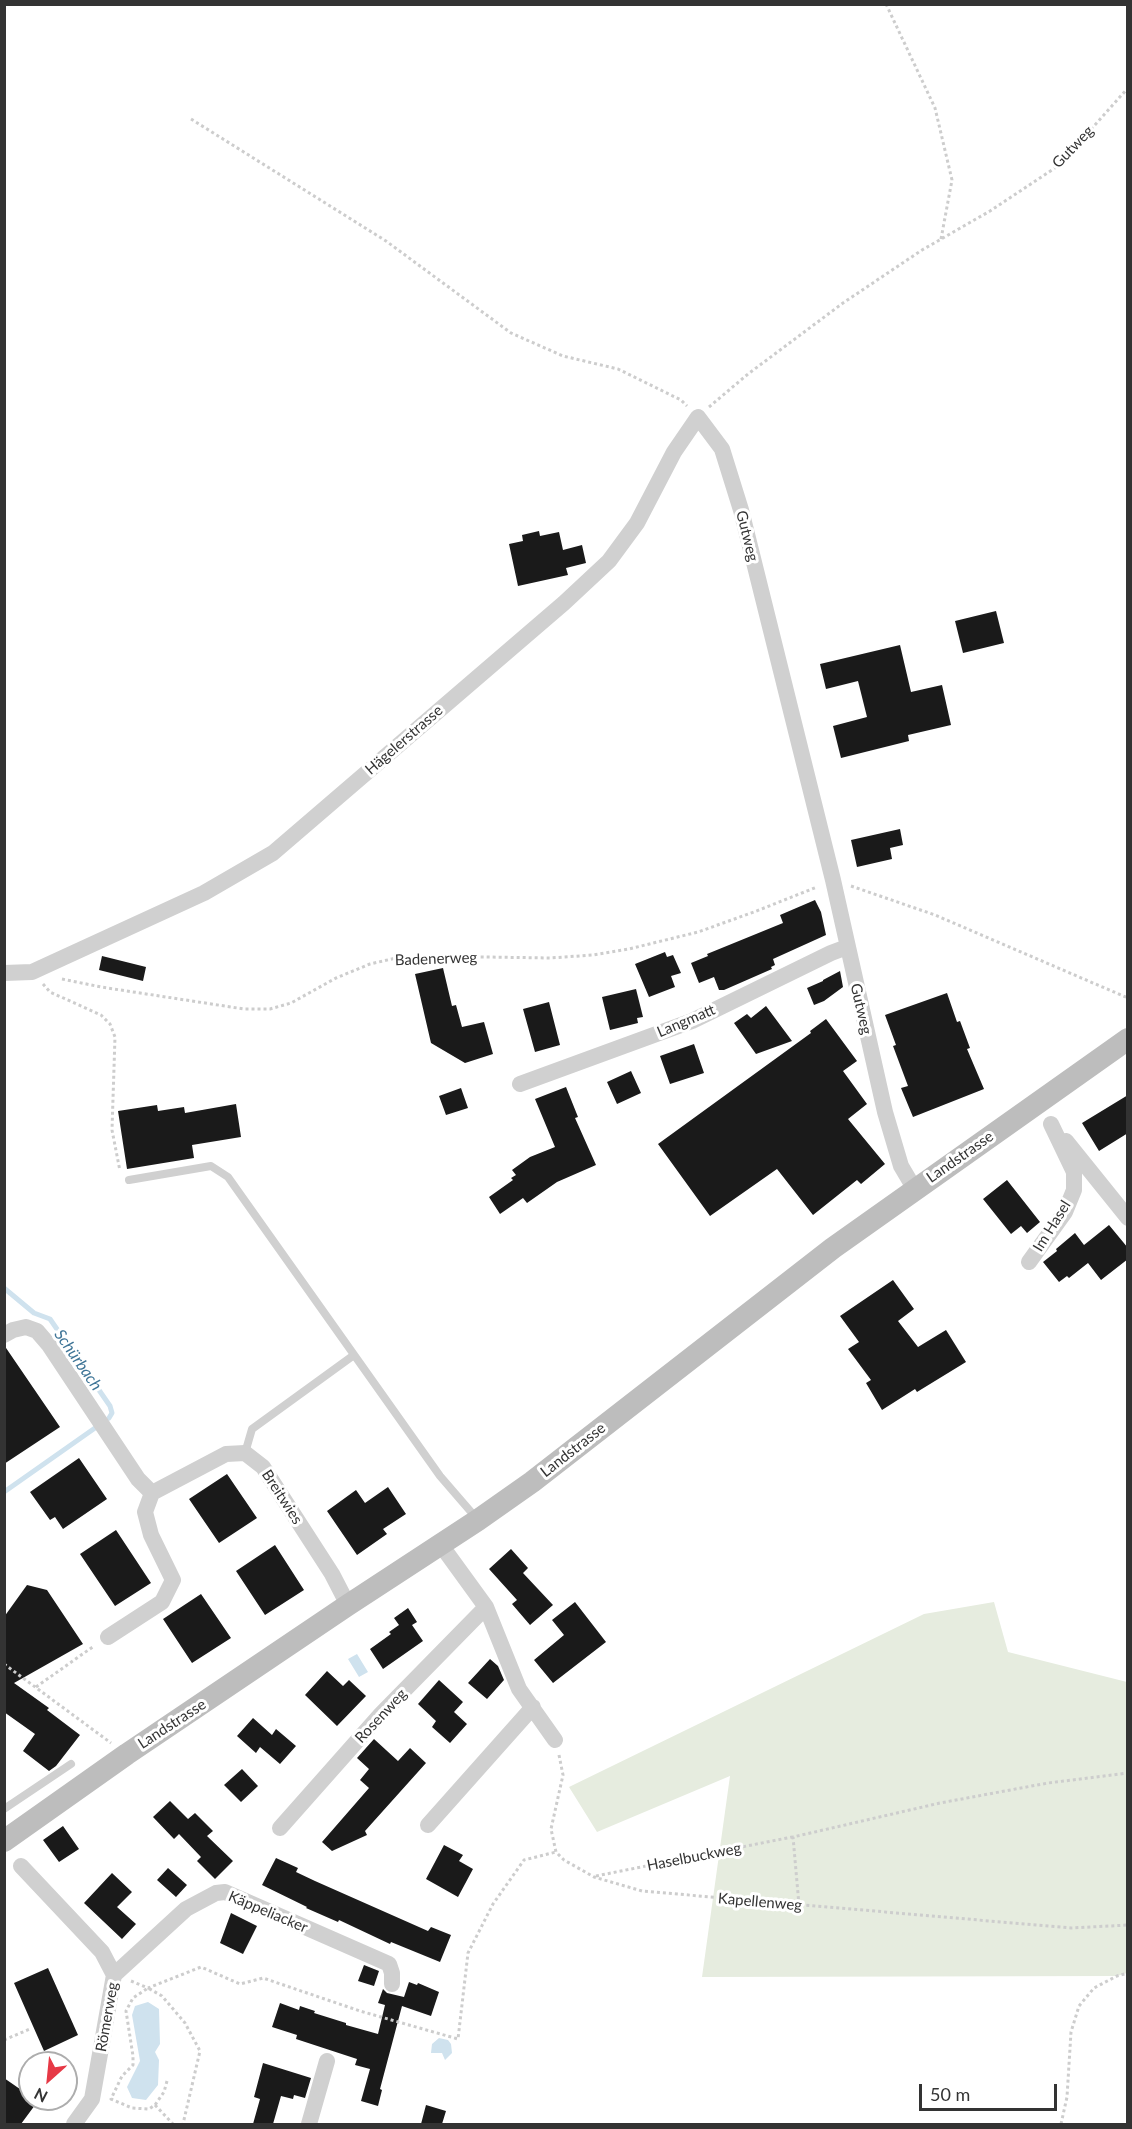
<!DOCTYPE html>
<meta charset="utf-8">
<style>
body{margin:0}
#map{position:relative;width:1132px;height:2129px;overflow:hidden;background:#fff;font-family:Lato,sans-serif}
canvas{display:block}
.frame{position:absolute;inset:0;border:6px solid #333;pointer-events:none}
.north{position:absolute;left:18px;top:2051px;width:60px;height:60px;box-sizing:border-box;background:#fff;border:2px solid #adadad;border-radius:50%;rotate:207deg;font-size:16px;font-weight:700;line-height:24px;text-align:center;color:#333}
.north::after{content:'';display:block;margin:auto;width:21px;height:27px;background:#e63946;clip-path:polygon(50% 0,100% 100%,50% 72%,0 100%)}
.scale{position:absolute;left:919px;top:2084px;width:138px;height:27px;box-sizing:border-box;border:3px solid #333;border-top:0;padding-left:8px;font-size:18px;line-height:21px;white-space:nowrap;color:#333;-webkit-text-stroke:4px #fff;paint-order:stroke}
</style>
<div id="map">
<canvas width="1132" height="2129"></canvas>
<div class="frame"></div>
<div class="north">N</div>
<div class="scale">50 m</div>
</div>
<script>
const ctx = document.querySelector('canvas').getContext('2d');
ctx.lineJoin = 'round';
function fill(path, color) { ctx.fillStyle = color; ctx.fill(path, 'evenodd'); }
const poly = rows => new Path2D(rows.map(r => 'M' + r).join(''));
function trace(path, color, width, dash) { ctx.strokeStyle = color; ctx.lineWidth = width; ctx.lineCap = dash ? 'butt' : 'round'; ctx.setLineDash(dash || []); ctx.stroke(path); }
function drawText(font, color, halo, rows, align = 'center') {
  ctx.font = font + ' Lato,sans-serif'; ctx.lineWidth = 6; ctx.setLineDash([]); ctx.textBaseline = 'middle'; ctx.strokeStyle = halo; ctx.fillStyle = color; for (const [text, x, y, turn = 0] of rows) {
    ctx.save(); ctx.translate(x, y); ctx.rotate((+turn || 0) * Math.PI / 180); ctx.textAlign = isNaN(turn) ? turn : align; if (halo) ctx.strokeText(text, 0, 0); ctx.fillText(text, 0, 0); ctx.restore();
  }
}
fill(poly([
 [994,1602,1008,1652,1127,1682,1127,1973,1117,1976,702,1977,730,1776,597,1832,569,1787,924,1614]
]), '#e6ecdf');
fill(poly([
 [357,1654,368,1672,359,1677,348,1659],
 [148,2002,159,2009,160,2044,155,2052,159,2060,158,2085,146,2100,132,2098,127,2087,140,2061,132,2015,135,2006],
 [439,2038,448,2040,451,2044,452,2053,445,2060,442,2053,431,2053,432,2044]
]), '#cfe2ee');
trace(poly([
 [4,1288,34,1313,50,1319,110,1406,112,1413,109,1418],
 [4,1492,95,1428]
]), '#cfe2ee', 5);
fill(poly([
 [539,531,540,536,559,532,563,550,582,545,586,563,566,568,568,575,518,586,509,544,523,541,522,535],
 [996,611,1004,643,963,653,955,621],
 [900,645,911,692,942,685,951,725,908,735,909,741,841,758,833,726,867,717,858,681,826,689,820,664],
 [900,829,903,845,890,848,892,859,857,867,851,840],
 [815,900,821,912,826,935,773,959,775,965,771,967,772,969,724,990,719,990,714,977,699,983,691,963,708,956,707,954,783,923,780,915],
 [665,952,667,957,673,955,681,973,671,976,675,987,649,997,635,964],
 [102,956,146,967,143,981,99,970],
 [443,968,452,1006,456,1005,462,1027,484,1022,493,1054,465,1063,431,1043,415,974],
 [840,971,843,987,824,1001,814,1005,807,988,823,981,823,980],
 [636,989,643,1017,637,1018,638,1023,610,1030,602,997],
 [947,993,957,1022,960,1021,970,1048,967,1049,984,1089,913,1117,901,1088,908,1086,893,1046,896,1045,885,1015],
 [549,1002,560,1045,535,1052,523,1009],
 [766,1006,792,1041,756,1054,734,1023,747,1014,751,1018],
 [826,1019,857,1061,843,1071,867,1104,848,1119,885,1164,861,1184,857,1180,813,1215,777,1169,710,1216,658,1144,811,1033,810,1031],
 [694,1044,704,1073,670,1084,660,1056],
 [631,1071,641,1093,617,1104,607,1082],
 [566,1087,578,1117,575,1118,596,1165,557,1182,527,1203,523,1198,500,1214,489,1197,513,1180,511,1178,516,1175,512,1170,530,1157,555,1147,535,1099],
 [461,1088,468,1108,446,1115,439,1096],
 [1128,1095,1128,1133,1099,1151,1082,1123],
 [236,1104,241,1137,192,1145,194,1158,127,1169,118,1111,157,1105,158,1111,184,1107,185,1113],
 [1007,1180,1040,1222,1027,1233,1021,1226,1011,1234,983,1199],
 [1109,1225,1128,1248,1128,1259,1101,1280,1088,1263,1069,1278,1067,1276,1059,1282,1043,1262,1057,1251,1056,1249,1075,1233,1084,1245],
 [893,1280,914,1309,898,1321,918,1347,946,1330,966,1362,917,1392,915,1389,882,1410,866,1383,871,1380,848,1349,859,1342,840,1316],
 [4,1345,60,1427,4,1464],
 [79,1458,107,1499,63,1529,55,1517,50,1520,30,1492],
 [227,1474,257,1518,219,1543,189,1499],
 [388,1487,406,1514,383,1529,387,1534,357,1555,327,1511,356,1490,365,1503],
 [116,1530,151,1583,115,1606,80,1554],
 [275,1545,304,1590,265,1615,236,1571],
 [511,1549,528,1568,523,1573,553,1605,530,1625,512,1604,517,1600,489,1569],
 [27,1585,47,1590,83,1644,14,1683,49,1708,47,1710,80,1735,56,1766,49,1771,23,1751,35,1734,4,1712,4,1617],
 [201,1594,231,1638,192,1663,163,1619],
 [575,1602,606,1642,553,1683,534,1660,564,1635,552,1620],
 [408,1608,417,1622,412,1625,423,1641,383,1669,370,1649,391,1634,389,1632,399,1625,394,1618],
 [490,1659,498,1666,504,1680,487,1699,468,1683],
 [327,1671,343,1686,349,1680,366,1696,337,1726,305,1695],
 [439,1680,463,1702,454,1712,467,1724,450,1743,432,1727,436,1721,418,1704],
 [253,1718,272,1735,276,1729,296,1746,280,1764,260,1747,256,1753,237,1736],
 [374,1739,398,1761,410,1748,426,1763,365,1831,367,1835,332,1851,322,1842,369,1788,360,1780,369,1769,357,1758],
 [242,1769,258,1786,241,1802,224,1785],
 [170,1801,188,1819,195,1813,213,1831,207,1836,233,1861,215,1879,197,1861,201,1857,179,1834,174,1839,153,1817],
 [63,1826,79,1849,59,1862,43,1840],
 [444,1845,463,1855,459,1861,473,1869,458,1897,426,1879],
 [276,1858,298,1868,296,1872,315,1881,428,1931,431,1927,451,1935,440,1962,391,1942,390,1944,339,1920,338,1922,306,1908,307,1907,262,1885],
 [168,1868,187,1885,176,1897,157,1880],
 [112,1873,132,1892,117,1907,136,1924,122,1939,84,1903],
 [231,1913,257,1926,243,1954,220,1943],
 [364,1965,379,1971,374,1986,358,1981],
 [48,1968,78,2035,44,2051,14,1983],
 [409,1982,417,1985,418,1983,439,1992,431,2016,402,2006,380,2089,382,2090,378,2106,361,2101,370,2069,355,2065,357,2059,296,2039,297,2035,272,2027,280,2003,299,2010,300,2006,315,2011,314,2013,346,2023,346,2025,378,2034,385,2005,378,2003,383,1989,387,1993,404,1997],
 [263,2063,311,2078,305,2098,294,2095,293,2099,281,2096,273,2124,253,2124,260,2099,254,2097],
 [4,2078,30,2096,30,2099,38,2101,21,2124,4,2124],
 [426,2105,446,2111,442,2124,421,2124]
]), '#1a1a1a');
trace(poly([
 [886,4,935,108,952,180,941,239],
 [191,119,386,241,511,333,563,356,618,369,681,400,687,406],
 [709,407,748,374,843,303,922,250,990,211,1058,166,1128,88],
 [851,886,935,915,1128,998],
 [62,979,101,987,244,1009,270,1009,291,1003,336,978,370,964,396,958,423,956,550,958,593,955,629,949,698,932,754,912,817,887],
 [43,984,50,992,101,1015,110,1024,115,1037,112,1130,120,1171],
 [4,1664,111,1743],
 [36,1687,94,1646],
 [559,1755,563,1775,551,1829,556,1852,564,1860,594,1877,642,1891,1071,1928,1128,1925],
 [596,1876,792,1837],
 [799,1905,793,1837,940,1803,1048,1783,1128,1773],
 [131,1981,148,1988,201,1967,240,1984,263,1978,360,2011,458,2039,468,1953,493,1904,524,1860,556,1852],
 [4,2040,30,2029],
 [167,2081,164,2092,155,2105,149,2109,132,2108,111,2099,122,2076,133,2065,133,2056,126,2011,133,1998,148,1988,162,1996,185,2023,200,2051,183,2124],
 [155,2105,173,2124],
 [1061,2124,1067,2097,1071,2032,1079,2006,1094,1988,1117,1976,1128,1973]
]), '#cdcdcd', 3, [3, 3]);
trace(poly([
 [129,1180,211,1166,228,1177,440,1476,478,1520],
 [245,1453,252,1429,354,1355],
 [4,1809,71,1764]
]), '#d0d0d0', 8);
trace(poly([
 [4,973,32,972,204,893,273,853,564,603,609,561,637,523,674,452,698,417,722,449,741,510,833,880,885,1112,901,1166,914,1188],
 [520,1084,692,1021,831,953,847,947],
 [1066,1141,1128,1218],
 [1029,1262,1065,1212,1074,1190,1074,1172,1051,1124],
 [4,1335,13,1330,26,1327,37,1331,49,1345,138,1479,152,1493],
 [441,1545,486,1607,519,1689,555,1740],
 [108,1637,162,1602,173,1580,151,1535,145,1512,152,1493,226,1454,245,1453,263,1467,332,1574,348,1605],
 [428,1825,533,1707],
 [280,1828,381,1714,486,1607],
 [21,1866,102,1952,114,1975,92,2099,74,2124],
 [114,1975,186,1909,216,1893,225,1892,389,1964,392,1973,392,1984],
 [309,2124,327,2061]
]), '#d0d0d0', 16);
trace(poly([
 [4,1841,127,1754,348,1605,478,1520,532,1482,833,1248,1128,1039]
]), '#bdbdbd', 22);
drawText('15px', '#333', '#fff', [
 ["Gutweg",1073,147,-46],
 ["Gutweg",747,536,76],
 ["Hägelerstrasse",404,740,-41],
 ["Badenerweg",436,959,-2],
 ["Gutweg",861,1009,77],
 ["Langmatt",686,1021,-23],
 ["Landstrasse",960,1157,-35],
 ["Im Hasel",1052,1226,-58],
 ["Landstrasse",573,1450,-38],
 ["Breitwies",282,1497,57],
 ["Rosenweg",381,1716,-47],
 ["Landstrasse",172,1724,-33],
 ["Haselbuckweg",694,1857,-11],
 ["Kapellenweg",760,1902,5],
 ["Käppeliacker",268,1912,23],
 ["Römerweg",107,2017,-80]
]);
drawText('italic 16px', '#3f7597', '#fff', [
 ["Schürbach",78,1360,55]
]);
</script>
